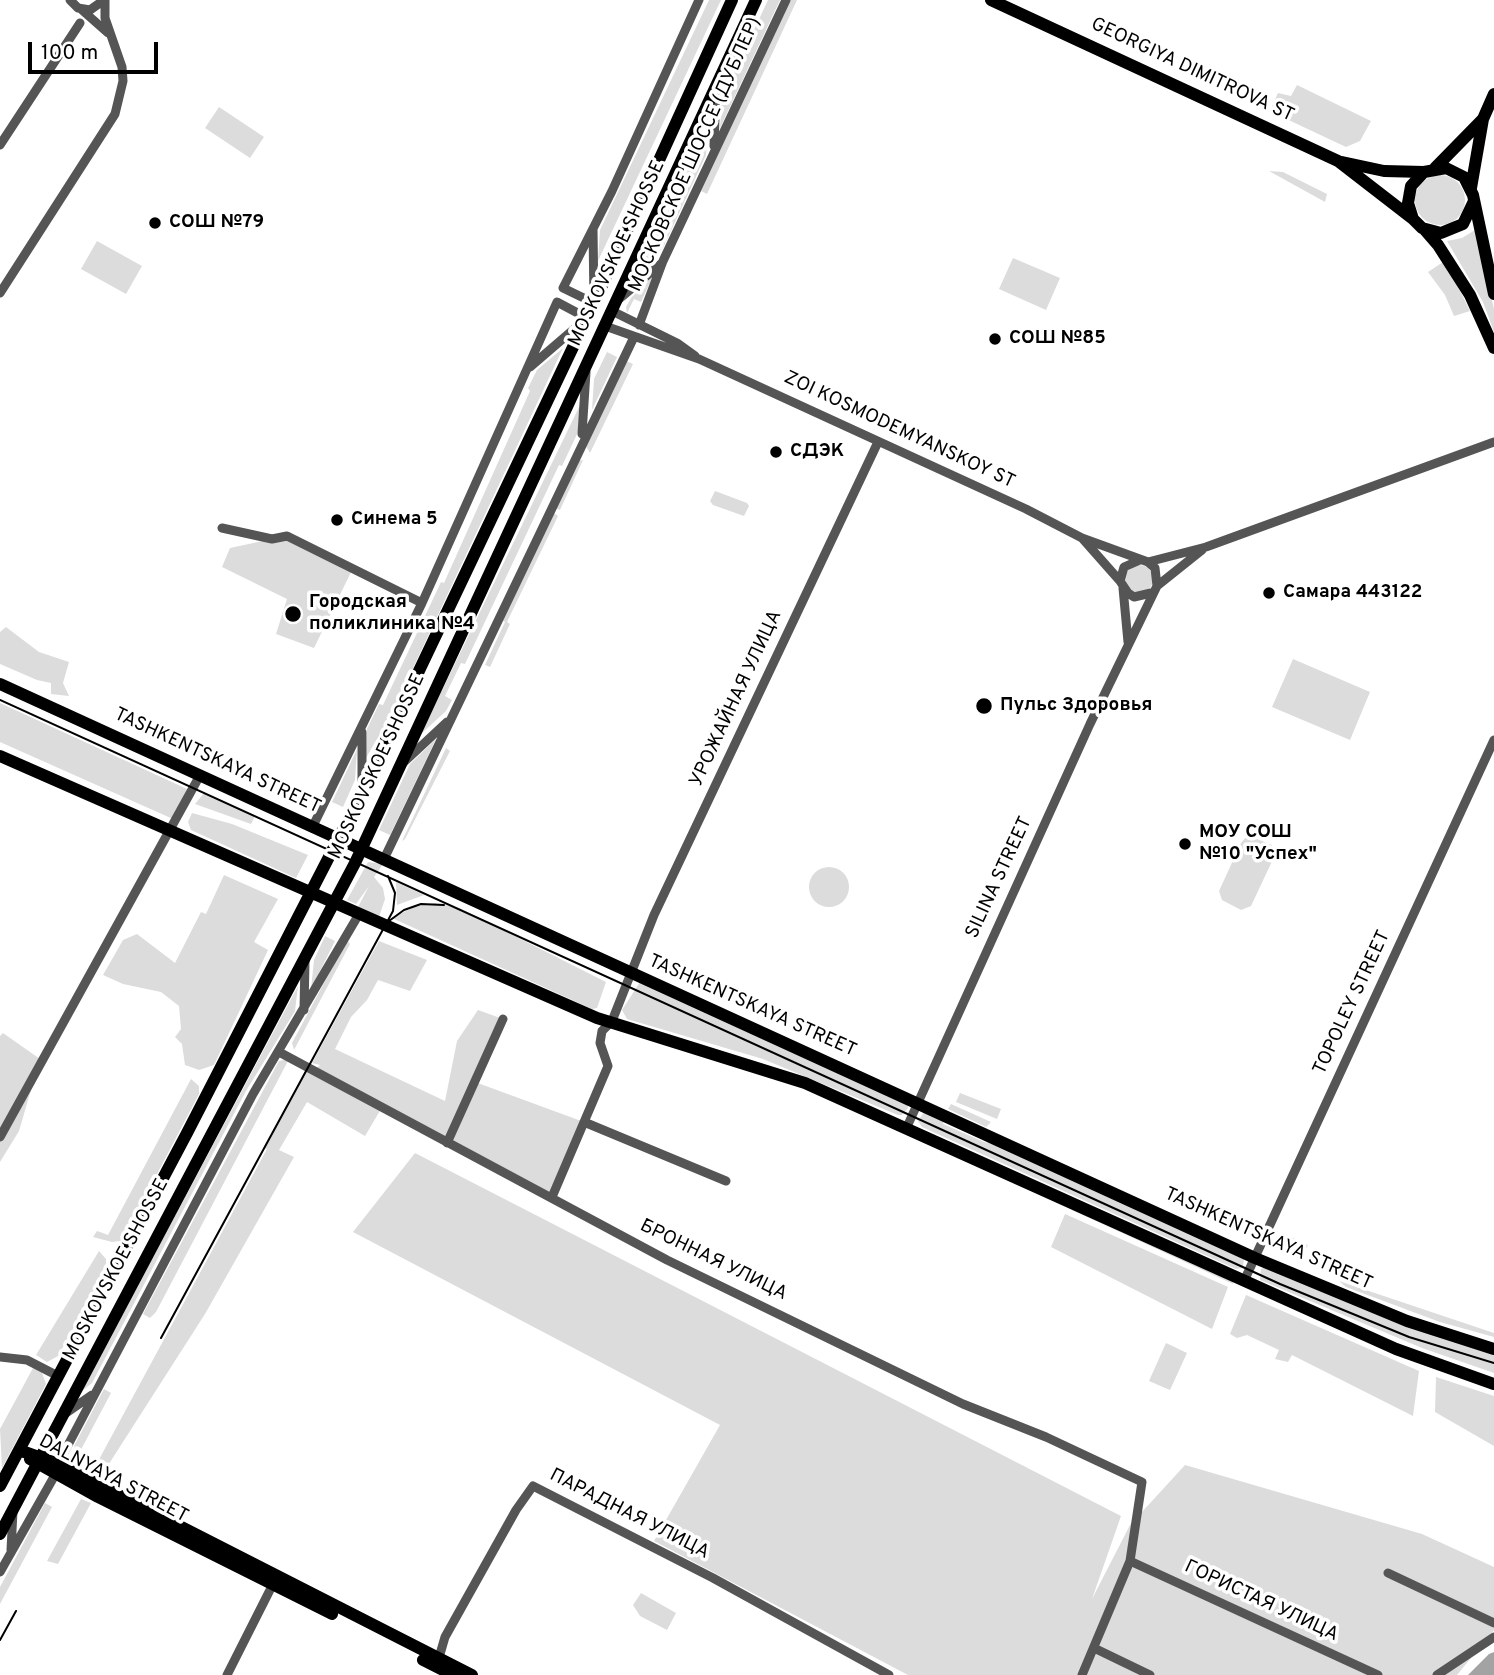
<!DOCTYPE html>
<meta charset="utf-8">
<style>
body{margin:0}
#map{position:relative;width:1494px;height:1675px;overflow:hidden;background:#fff;font-family:Overpass,sans-serif}
canvas{display:block}
.scale{position:absolute;left:28px;top:42px;width:130px;height:32px;box-sizing:border-box;border:4px solid #000;border-top:0;padding-left:9px;font-size:21px;line-height:24px;white-space:nowrap;color:#000;-webkit-text-stroke:5px #fff;paint-order:stroke}
</style>
<div id="map">
<canvas width="1494" height="1675"></canvas>
<div class="scale">100 m</div>
</div>
<script>
const ctx = document.querySelector('canvas').getContext('2d');
ctx.lineJoin = 'round';
function fill(path, color) { ctx.fillStyle = color; ctx.fill(path, 'evenodd'); }
const poly = rows => new Path2D(rows.map(r => 'M' + r).join(''));
function trace(path, color, width, dash) { ctx.strokeStyle = color; ctx.lineWidth = width; ctx.lineCap = dash ? 'butt' : 'round'; ctx.setLineDash(dash || []); ctx.stroke(path); }
function drawText(font, color, halo, rows, align = 'center') {
  ctx.font = font + ' Overpass,sans-serif'; ctx.lineWidth = 7; ctx.setLineDash([]); ctx.textBaseline = 'middle'; ctx.strokeStyle = halo; ctx.fillStyle = color; for (const [text, x, y, turn = 0] of rows) {
    ctx.save(); ctx.translate(x, y); ctx.rotate((+turn || 0) * Math.PI / 180); ctx.textAlign = isNaN(turn) ? turn : align; if (halo) ctx.strokeText(text, 0, 0); ctx.fillText(text, 0, 0); ctx.restore();
  }
}
fill(poly([
 [709,0,721,0,598,261,600,230],
 [768,0,780,0,720,128,722,98],
 [790,0,797,0,707,194,701,191],
 [1297,85,1371,121,1360,141,1346,147,1280,116,1272,106,1278,93,1291,96],
 [219,107,264,137,250,158,205,128],
 [708,129,706,155,663,248,638,272],
 [1269,171,1283,172,1327,194,1325,202],
 '1415 200a25 25 0 1 1 50 0a25 25 0 1 1-50 0Z',
 [1475,230,1494,309,1494,332,1483,302,1447,241,1462,238],
 [97,241,142,266,126,294,81,269],
 [1013,258,1060,278,1046,310,999,289],
 [1443,262,1458,287,1470,311,1454,316,1445,295,1428,272],
 [653,276,641,302,634,299,627,313,626,307,631,298],
 [563,348,391,715,366,758,367,729,379,704,383,705,441,582,444,583,530,391,528,388,537,370],
 [607,352,617,357,592,410,594,379],
 [626,361,633,364,590,453,586,446],
 [580,405,578,432,562,466,559,465,465,664,461,663,445,696,452,700,446,711,421,734],
 [583,460,560,510,555,508,578,461],
 [715,491,747,503,749,506,744,516,713,505,710,501],
 [554,513,558,516,507,622,510,624,490,667,485,665,505,622,502,620],
 [272,539,295,540,353,568,314,648,276,634,287,599,222,567,230,548],
 '1125 579a14 14 0 1 1 28 0a14 14 0 1 1-28 0Z',
 [6,627,39,652,69,662,63,683,69,696,51,694,51,683,37,680,0,664,0,632],
 [1293,659,1370,692,1350,740,1272,707],
 [0,703,187,789,173,819,0,742],
 [436,739,390,835,379,830,410,764],
 [446,748,450,751,405,839,402,841],
 [357,749,355,780,343,807,332,802],
 [204,793,255,816,251,824,195,804],
 [192,813,232,824,308,855,296,878,191,830,188,822],
 [1252,837,1272,845,1275,855,1251,906,1241,910,1222,900,1219,891,1241,843,1246,837],
 [368,862,383,864,374,877,383,888,385,899,379,917,358,907,369,886,356,904,347,900],
 '809 887a20 20 0 1 1 40 0a20 20 0 1 1-40 0Z',
 [224,875,278,899,254,942,268,950,214,1065,199,1070,185,1065,182,1044,175,1037,181,1029,179,1006,161,992,123,984,103,975,123,940,137,934,175,963,201,912,206,914],
 [396,883,396,882,424,895,397,905],
 [435,903,459,908,606,982,597,1008,592,1009,392,918,414,907],
 [325,936,335,941,311,989,314,960],
 [347,940,350,944,294,1050,292,1043],
 [379,941,427,960,410,991,378,980,367,1000,351,1017,335,1049,445,1101,457,1041,478,1010,503,1019,475,1082,584,1122,552,1197,381,1109,365,1136,307,1102,279,1150,294,1157,205,1314,105,1470,96,1465,267,1149,264,1148,306,1069,312,1072,320,1065,312,1063],
 [640,982,907,1102,908,1108,902,1115,898,1115,763,1059,627,1019,622,1010],
 [298,986,295,1011,246,1091,92,1383,81,1392],
 [3,1033,40,1059,19,1131,0,1162,0,1036],
 [289,1059,156,1312,150,1318,143,1314,279,1061],
 [191,1079,199,1086,199,1094,125,1235,120,1241,112,1242,93,1237,97,1231,108,1235],
 [960,1093,1001,1109,997,1119,956,1102],
 [951,1104,991,1122,986,1127,948,1109],
 [924,1112,944,1121,943,1124,984,1142,1007,1147,1244,1258,1243,1268,1236,1269,922,1127,918,1121],
 [415,1153,1121,1516,1092,1599,1130,1525,1185,1465,1422,1534,1494,1567,1494,1630,1457,1675,908,1675,654,1541,720,1425,353,1232],
 [1079,1209,1233,1279,1233,1284,1072,1210],
 [1065,1214,1228,1287,1212,1329,1051,1247],
 [1284,1234,1308,1245,1302,1257,1286,1252],
 [99,1251,106,1259,106,1270,58,1356,47,1362,36,1355],
 [1270,1264,1494,1350,1494,1373,1422,1348,1260,1280,1261,1269],
 [1339,1281,1494,1333,1494,1337,1440,1322,1346,1287],
 [1246,1295,1419,1371,1413,1416,1292,1355,1288,1362,1275,1359,1279,1350,1247,1335,1237,1338,1230,1334],
 [1166,1343,1187,1353,1170,1390,1149,1381],
 [33,1368,41,1370,46,1384,2,1468,0,1429],
 [1436,1377,1494,1396,1494,1446,1435,1412],
 [104,1389,111,1393,76,1459,73,1451,75,1444],
 [81,1499,91,1503,58,1564,47,1561],
 [45,1503,52,1507,0,1604,0,1587],
 [641,1593,676,1613,667,1630,640,1616,633,1605]
]), '#dcdcdc');
fill(poly([
 [1494,1652,1494,1675,1468,1675,1489,1654]
]), '#a3a3a3');
trace(poly([
 [70,0,78,8,90,10,104,0],
 [82,10,108,33],
 [0,145,80,23],
 [714,146,716,90],
 [593,229,594,303,563,288,612,191,699,0],
 [0,293,115,114,123,81,122,67,105,18,105,0],
 [619,299,662,263],
 [612,311,677,343,695,356],
 [639,325,663,261,786,0],
 [605,326,699,359,1026,509,1082,538,1148,562,1155,568,1157,586,1090,724,906,1129],
 [582,434,586,372],
 [222,528,272,539,287,536,422,603],
 [1082,538,1120,581],
 [1140,560,1124,567,1120,581,1128,593,1134,597,1151,593],
 [1148,562,1206,547,1494,442],
 [1157,586,1202,550],
 [1123,588,1128,642],
 [362,732,362,788],
 [403,763,447,722],
 [312,828,422,603,557,302,587,318,530,367],
 [384,859,634,337],
 [304,1010,305,961],
 [279,1052,667,1260,963,1404,1046,1437,1142,1482,1130,1561,1082,1675],
 [584,1122,726,1181],
 [0,1137,199,777],
 [447,1143,503,1019],
 [552,1197,608,1066,600,1043,602,1031,612,1021,654,915,878,442],
 [1244,1281,1494,740],
 [0,1357,27,1360,58,1376],
 [66,1413,92,1395],
 [58,1464,253,1094,359,914],
 [11,1550,13,1511],
 [1130,1561,1378,1675],
 [0,1572,55,1475],
 [1388,1573,1494,1623],
 [1094,1648,1150,1675],
 [438,1661,445,1637,516,1510,533,1486,713,1578,889,1675],
 [227,1675,273,1584],
 [1437,1675,1494,1637]
]), '#555', 9);
trace(poly([
 [991,0,1338,161,1413,219],
 [1342,162,1384,171,1424,172],
 [1435,168,1483,119],
 [1471,188,1483,119,1494,94],
 [1474,201,1463,224,1441,233,1422,228,1413,219,1408,203,1411,186,1424,172,1446,168,1464,177,1473,195,1494,294],
 [1425,230,1438,245,1470,295,1494,348],
 [0,684,1255,1258,1407,1321,1494,1349],
 [0,756,597,1018,805,1083,1396,1349,1494,1384],
 [19,1450,58,1464,472,1675],
 [30,1459,98,1497,332,1614],
 [0,1486,187,1133,348,820,594,303,732,0],
 [0,1534,355,863,756,0],
 [423,1660,453,1675]
]), '#000', 12);
trace(poly([
 [0,700,1280,1284,1409,1337,1494,1363],
 [389,921,404,910,421,904,444,905],
 [161,1338,393,911,395,893,388,876],
 [0,1640,16,1611]
]), '#000', 2);
for (const [x, y, r, color] of [
 [155,223,7,"#000"],
 [995,339,7,"#000"],
 [776,452,7,"#000"],
 [337,520,7,"#000"],
 [1269,593,7,"#000"],
 [293,614,9,"#000"],
 [984,706,9,"#000"],
 [1185,844,7,"#000"]
]) { const dot = new Path2D(); dot.arc(x, y, r, 0, 2 * Math.PI); ctx.fillStyle = color; ctx.fill(dot); trace(dot, '#fff', 2.5); }
drawText('19px', '#000', '#fff', [
 ["GEORGIYA DIMITROVA ST",1192,71,25],
 ["МОСКОВСКОЕ ШОССЕ (ДУБЛЕР)",696,155,-66],
 ["MOSKOVSKOE SHOSSE",618,254,-65],
 ["ZOI KOSMODEMYANSKOY ST",899,431,25],
 ["УРОЖАЙНАЯ УЛИЦА",737,699,-65],
 ["TASHKENTSKAYA STREET",217,762,25],
 ["MOSKOVSKOE SHOSSE",378,767,-65],
 ["SILINA STREET",1000,878,-65],
 ["TOPOLEY STREET",1353,1003,-65],
 ["TASHKENTSKAYA STREET",752,1007,24],
 ["TASHKENTSKAYA STREET",1268,1240,24],
 ["БРОННАЯ УЛИЦА",713,1261,26],
 ["MOSKOVSKOE SHOSSE",117,1270,-62],
 ["DALNYAYA STREET",113,1480,28],
 ["ПАРАДНАЯ УЛИЦА",629,1515,27],
 ["ГОРИСТАЯ УЛИЦА",1261,1602,25]
]);
drawText('bold 19px', '#000', '#fff', [
 ["СОШ №79",169,223],
 ["СОШ №85",1009,339],
 ["СДЭК",790,452],
 ["Синема 5",351,520],
 ["Самара 443122",1283,593],
 ["Городская",309,603],
 ["поликлиника №4",309,625],
 ["Пульс Здоровья",1000,706],
 ["МОУ СОШ",1199,833],
 ["№10 \"Успех\"",1199,855]
], 'left');
</script>
